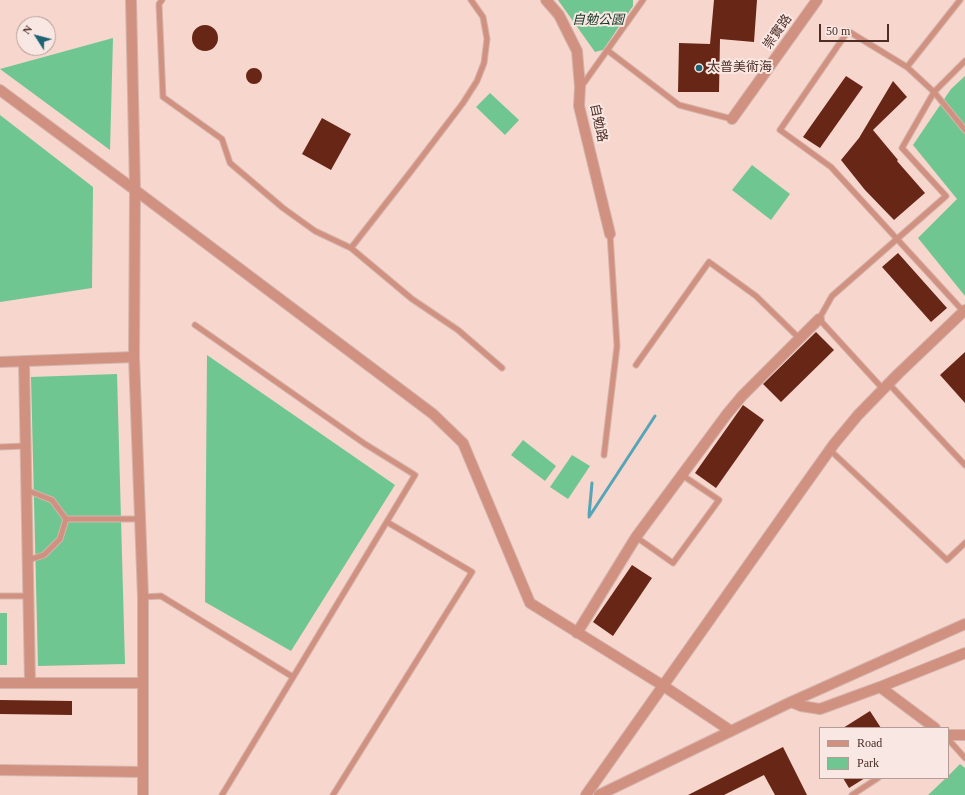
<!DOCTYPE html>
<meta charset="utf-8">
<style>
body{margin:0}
#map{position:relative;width:965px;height:795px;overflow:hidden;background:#f7d6cd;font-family:"Times New Roman",serif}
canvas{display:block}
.legend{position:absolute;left:819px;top:727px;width:130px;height:52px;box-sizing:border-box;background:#f8e7e3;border:1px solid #b49d97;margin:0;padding:5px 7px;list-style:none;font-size:12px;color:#4d2d25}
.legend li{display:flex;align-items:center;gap:8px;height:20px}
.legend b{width:20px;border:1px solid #b49d97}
.north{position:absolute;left:16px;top:16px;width:40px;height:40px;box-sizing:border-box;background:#f8e7e3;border:1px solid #b49d97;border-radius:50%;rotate:306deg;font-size:11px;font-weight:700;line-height:16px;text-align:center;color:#4d2d25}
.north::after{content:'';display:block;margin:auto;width:14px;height:18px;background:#1c6373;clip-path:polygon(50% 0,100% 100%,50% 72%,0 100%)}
.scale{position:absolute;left:819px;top:24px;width:70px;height:18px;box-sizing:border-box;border:2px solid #4d2d25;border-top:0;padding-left:5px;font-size:12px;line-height:14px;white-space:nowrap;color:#4d2d25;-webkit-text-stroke:3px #f8e7e3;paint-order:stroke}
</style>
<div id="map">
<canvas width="965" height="795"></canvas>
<ul class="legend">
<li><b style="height:5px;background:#d09181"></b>Road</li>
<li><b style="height:11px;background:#70c691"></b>Park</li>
</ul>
<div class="north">N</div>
<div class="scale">50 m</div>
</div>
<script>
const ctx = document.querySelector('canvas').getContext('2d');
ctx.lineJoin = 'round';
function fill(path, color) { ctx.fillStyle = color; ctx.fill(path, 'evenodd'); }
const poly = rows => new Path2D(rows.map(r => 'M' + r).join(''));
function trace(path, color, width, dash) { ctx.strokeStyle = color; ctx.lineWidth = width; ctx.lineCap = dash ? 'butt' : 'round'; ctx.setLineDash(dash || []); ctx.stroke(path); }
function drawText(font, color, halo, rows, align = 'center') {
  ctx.font = font + ' "Times New Roman","Noto Sans TC",serif'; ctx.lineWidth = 4; ctx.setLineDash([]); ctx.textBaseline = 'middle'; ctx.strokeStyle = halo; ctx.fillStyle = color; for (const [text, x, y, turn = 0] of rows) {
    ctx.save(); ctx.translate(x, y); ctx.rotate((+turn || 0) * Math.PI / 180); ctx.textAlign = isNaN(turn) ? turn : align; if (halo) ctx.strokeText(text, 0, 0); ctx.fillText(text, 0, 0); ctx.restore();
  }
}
fill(poly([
 [558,0,633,0,633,6,603,50,595,52],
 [113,38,110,150,0,69],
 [965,76,965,296,918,238,957,199,913,145,951,89],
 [490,93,519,120,505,135,476,107],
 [0,115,93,187,92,288,0,302],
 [752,165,790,194,771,220,732,190],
 [207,355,395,485,291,651,205,602],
 [117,374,125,664,38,666,31,377],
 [523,440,556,466,545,481,511,455],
 [572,455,590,466,568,499,550,487],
 [0,613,7,613,7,665,0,665],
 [960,764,965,768,965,795,928,795,946,778,948,778,948,776]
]), '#70c691');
trace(poly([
 [589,515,592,483],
 [589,517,655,416]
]), '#56a5b7', 3);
fill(poly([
 [714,0,757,0,754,42,720,39,719,92,678,92,679,43,710,44],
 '192 38a13 13 0 1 1 26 0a13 13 0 1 1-26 0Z',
 '246 76a8 8 0 1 1 16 0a8 8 0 1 1-16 0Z',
 [846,76,863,87,820,148,803,137],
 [893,81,907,97,873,130,898,160,897,161,925,193,894,220,865,190,841,160,859,138],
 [322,118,351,134,331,170,302,154],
 [898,253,947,308,931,322,882,267],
 [816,332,834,350,781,402,763,384],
 [965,352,965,403,940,375],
 [743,405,764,420,716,488,695,473],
 [632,565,652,578,613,636,593,622],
 [0,700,72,701,72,715,0,714],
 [870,711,881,728,843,728],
 [783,747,807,795,775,795,764,775,724,795,688,795],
 [843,778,865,778,849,788]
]), '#682616');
const lane = poly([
 [162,0,159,4,163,97,222,139,230,163,283,208,315,231,351,248,412,299,458,330,502,368],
 [607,50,679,105,732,119],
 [907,67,960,0],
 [581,87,643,0],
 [351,248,412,170,463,103,477,81,484,63,487,39,483,17,471,0],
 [964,312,831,167,780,130,848,31,907,67,934,92,965,130],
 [195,325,365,444,415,475,222,795],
 [636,365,709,262,756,296,799,338],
 [889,384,965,465],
 [883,389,819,319,832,296,946,196,902,148,934,92,965,61],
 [0,447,25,446],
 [830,450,947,560,965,543],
 [604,455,617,346,610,234],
 [26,490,52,500,66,519,60,539,44,555,28,560],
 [66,519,140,519],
 [636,537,673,563,719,500,682,475],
 [0,596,28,596],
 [143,597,161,596,293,677],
 [948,739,965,758],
 [333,795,472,572,387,522],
 [852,795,878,778]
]);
const street = poly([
 [131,0,135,190,134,357,143,597,143,795],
 [546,0,559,15,577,51,580,87,579,106,610,234],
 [0,90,135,190,433,414,463,443,530,603,662,685,731,731],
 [732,119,817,0],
 [24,361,30,683],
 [0,362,134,357],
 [577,633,636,537,727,414,742,396,819,319],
 [0,683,142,683],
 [880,687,935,728],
 [791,702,801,706,820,709,880,687,965,653],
 [948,735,965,735],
 [0,770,143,772],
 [586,795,797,496,834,444,858,415,898,374,965,310],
 [599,795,791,702,965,624]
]);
trace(lane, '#d5b4ab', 7);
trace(street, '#d5b4ab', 12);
trace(lane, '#d09181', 5);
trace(street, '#d09181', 10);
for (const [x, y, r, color] of [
 [699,68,4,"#1c6373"]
]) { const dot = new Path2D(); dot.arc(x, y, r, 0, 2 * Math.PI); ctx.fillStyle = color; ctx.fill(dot); trace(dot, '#f8e7e3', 1.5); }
drawText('italic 13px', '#143a24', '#f8e7e3', [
 ["自勉公園",598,21]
]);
drawText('13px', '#4d2d25', '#f8e7e3', [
 ["崇實路",778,32,-55],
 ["自勉路",598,123,78]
]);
drawText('13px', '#4d2d25', '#f8e7e3', [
 ["太普美術海",707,68]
], 'left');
</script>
